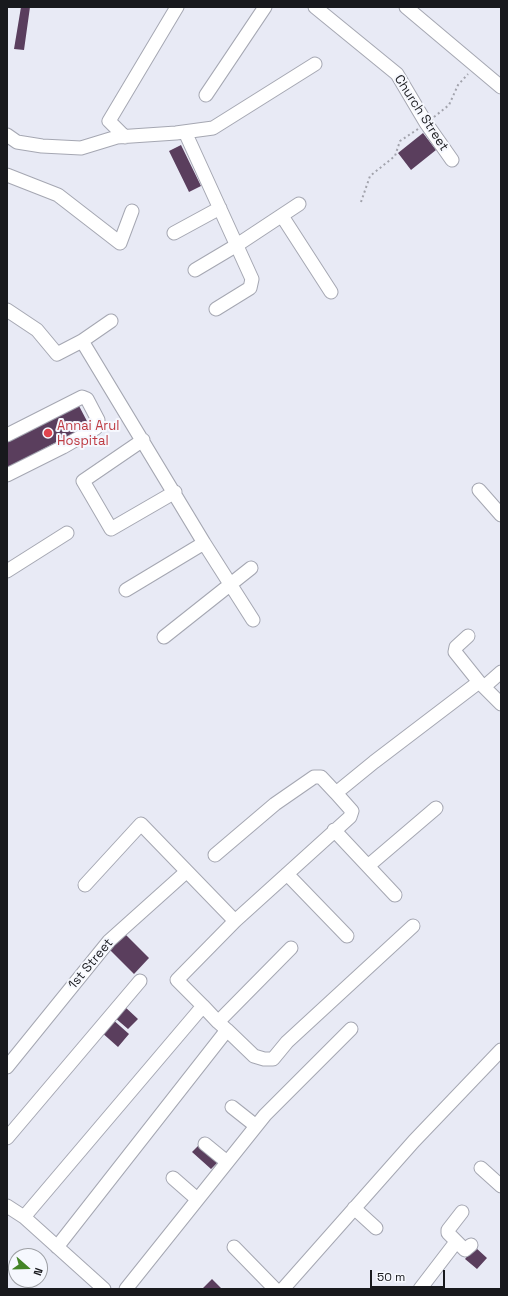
<!DOCTYPE html>
<style>
body{margin:0}
#map{position:relative;width:508px;height:1296px;overflow:hidden;background:#e8eaf5;font-family:"Space Grotesk",sans-serif}
canvas{display:block}
.frame{position:absolute;inset:0;border:8px solid #18191d;pointer-events:none}
.north{position:absolute;left:8px;top:1248px;width:40px;height:40px;box-sizing:border-box;background:#f6f8fe;border:1px solid #9d9fa4;border-radius:50%;rotate:110deg;font-size:11px;font-weight:700;line-height:16px;text-align:center;color:#18191d}
.north::after{content:'';display:block;margin:auto;width:14px;height:18px;background:#438426;clip-path:polygon(50% 0,100% 100%,50% 72%,0 100%)}
.scale{position:absolute;left:370px;top:1270px;width:75px;height:18px;box-sizing:border-box;border:2px solid #18191d;border-top:0;padding-left:5px;font-size:12px;line-height:14px;white-space:nowrap;color:#18191d;-webkit-text-stroke:3px #f6f8fe;paint-order:stroke}
</style>
<div id="map">
<canvas width="508" height="1296"></canvas>
<div class="frame"></div>
<div class="north">N</div>
<div class="scale">50 m</div>
</div>
<script>
const ctx = document.querySelector('canvas').getContext('2d');
ctx.lineJoin = 'round';
function fill(path, color) { ctx.fillStyle = color; ctx.fill(path, 'evenodd'); }
const poly = rows => new Path2D(rows.map(r => 'M' + r).join(''));
function trace(path, color, width, dash) { ctx.strokeStyle = color; ctx.lineWidth = width; ctx.lineCap = dash ? 'butt' : 'round'; ctx.setLineDash(dash || []); ctx.stroke(path); }
function drawText(font, color, halo, rows, align = 'center') {
  ctx.font = font + ' "Space Grotesk",sans-serif'; ctx.lineWidth = 4; ctx.setLineDash([]); ctx.textBaseline = 'middle'; ctx.strokeStyle = halo; ctx.fillStyle = color; for (const [text, x, y, turn = 0] of rows) {
    ctx.save(); ctx.translate(x, y); ctx.rotate((+turn || 0) * Math.PI / 180); ctx.textAlign = isNaN(turn) ? turn : align; if (halo) ctx.strokeText(text, 0, 0); ctx.fillText(text, 0, 0); ctx.restore();
  }
}
fill(poly([
 [21,7,30,7,24,50,14,49],
 [423,133,436,150,411,170,398,153],
 [181,145,201,186,189,192,169,151],
 [78,404,89,425,7,468,7,441],
 [125,934,149,958,134,974,110,950],
 [124,1006,138,1019,128,1029,114,1017],
 [111,1018,129,1034,118,1047,100,1031],
 [200,1144,218,1162,211,1169,192,1152],
 [475,1247,487,1258,477,1269,465,1259],
 [212,1279,222,1289,202,1289]
]), '#5a3e5d');
const minor = poly([
 [315,7,397,74,426,123,452,160],
 [406,7,501,87],
 [206,95,265,7],
 [185,132,252,279,250,288,216,309],
 [7,135,17,142,42,146,81,148,117,137,176,133,213,128,315,64],
 [125,137,109,121,177,7],
 [7,175,58,195,120,243,132,211],
 [282,216,331,292],
 [174,233,220,208],
 [195,270,237,245,299,204],
 [7,310,37,330,57,354,82,341,111,321],
 [82,341,204,543,253,620],
 [7,435,82,397,87,399,98,420,96,428,63,447,7,475],
 [143,440,83,481,111,529,175,492],
 [479,490,501,515],
 [7,571,67,533],
 [126,590,204,543],
 [468,636,456,647,455,652,479,682,501,704],
 [164,637,251,568],
 [484,687,501,672],
 [334,830,395,895],
 [215,855,275,804,314,777,321,777,336,793],
 [368,866,436,808],
 [287,874,347,936],
 [85,885,141,824,235,921],
 [203,1006,177,980,235,921,350,817,352,811,336,793,374,762,479,682],
 [227,1030,254,1056,264,1059,273,1059,287,1042,413,926],
 [7,1067,109,941,186,872],
 [232,1107,256,1126],
 [7,1138,140,981],
 [205,1144,227,1162],
 [481,1168,501,1186],
 [173,1178,197,1199],
 [7,1206,24,1217,104,1289],
 [354,1208,376,1228],
 [462,1212,448,1230,448,1233,465,1250,471,1245],
 [24,1217,203,1006,218,1022,291,948],
 [57,1247,227,1030,218,1022],
 [234,1247,275,1289],
 [126,1289,265,1115,351,1029],
 [283,1289,414,1141,501,1050],
 [420,1289,456,1242]
]);
trace(minor, '#a5a7b2', 15);
trace(poly([
 [434,117,449,105,458,85,468,74],
 [361,202,370,176,395,156,400,141,418,129]
]), '#a2a3ac', 2, [2, 3]);
trace(minor, '#fff', 13);
for (const [x, y, r, color] of [
 [48,433,5,"#e0444e"]
]) { const dot = new Path2D(); dot.arc(x, y, r, 0, 2 * Math.PI); ctx.fillStyle = color; ctx.fill(dot); trace(dot, '#f6f8fe', 1.5); }
drawText('13px', '#18191d', '#f6f8fe', [
 ["Church Street",421,113,57],
 ["1st Street",91,964,-50]
]);
drawText('13px', '#be3a42', '#f6f8fe', [
 ["Annai Arul",57,426],
 ["Hospital",57,441]
], 'left');
</script>
